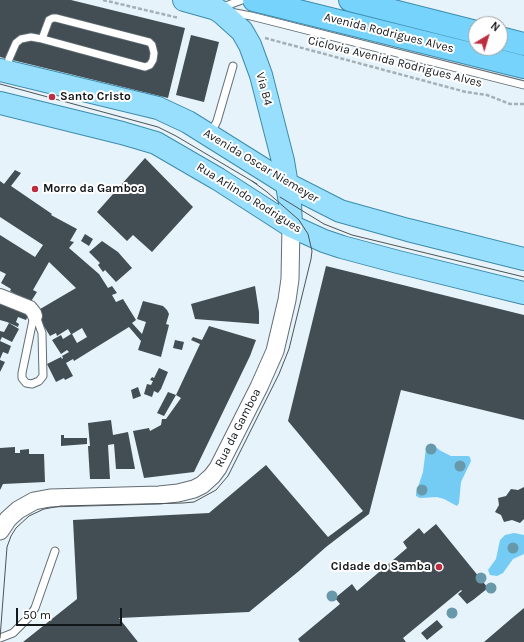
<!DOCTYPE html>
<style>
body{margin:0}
#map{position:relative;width:524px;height:642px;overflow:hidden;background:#e6f3fa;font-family:Karla,sans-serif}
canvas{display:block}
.north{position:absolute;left:468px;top:16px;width:40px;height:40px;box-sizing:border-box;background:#fff;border:1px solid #a0a2a3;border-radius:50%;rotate:38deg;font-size:11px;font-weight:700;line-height:16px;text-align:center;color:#121719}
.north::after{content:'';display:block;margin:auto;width:14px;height:18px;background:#be2d3f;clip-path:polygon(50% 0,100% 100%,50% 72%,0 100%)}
.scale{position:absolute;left:16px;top:608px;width:106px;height:18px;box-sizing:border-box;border:2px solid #121719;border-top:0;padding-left:5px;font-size:12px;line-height:14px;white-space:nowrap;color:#121719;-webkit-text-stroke:3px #fff;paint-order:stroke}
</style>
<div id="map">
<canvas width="524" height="642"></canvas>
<div class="north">N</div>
<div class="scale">50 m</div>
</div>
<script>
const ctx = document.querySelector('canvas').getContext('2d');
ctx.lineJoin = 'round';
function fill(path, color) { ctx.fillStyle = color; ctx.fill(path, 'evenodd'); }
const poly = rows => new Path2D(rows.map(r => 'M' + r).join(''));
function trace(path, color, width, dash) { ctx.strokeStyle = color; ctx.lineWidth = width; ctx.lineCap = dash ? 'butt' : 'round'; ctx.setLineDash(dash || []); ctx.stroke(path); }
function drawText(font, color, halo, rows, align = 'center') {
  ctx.font = font + ' Karla,sans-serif'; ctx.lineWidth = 4; ctx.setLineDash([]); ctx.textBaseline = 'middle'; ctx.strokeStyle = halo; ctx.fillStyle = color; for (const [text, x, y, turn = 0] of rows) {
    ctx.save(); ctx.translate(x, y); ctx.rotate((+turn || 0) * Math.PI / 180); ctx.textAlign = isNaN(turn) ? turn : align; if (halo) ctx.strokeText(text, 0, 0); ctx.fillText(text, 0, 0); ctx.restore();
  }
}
fill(poly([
 [433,445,441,451,451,456,468,456,470,457,471,461,461,482,459,503,457,506,444,499,437,497,420,498,416,496,416,493,423,472,426,448,428,446],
 [514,533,524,535,524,554,513,559,503,573,497,576,490,575,488,570,496,559,500,540,505,535]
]), '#74cbf3');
fill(poly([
 [0,0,71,0,185,28,168,98,0,57],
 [191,35,219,42,204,102,176,95],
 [145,158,193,207,152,252,133,235,127,241,97,212],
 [15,170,21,173,11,186,52,214,51,215,77,229,70,241,74,242,69,248,99,274,108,288,112,286,117,293,112,295,116,302,123,299,136,320,132,323,142,334,146,322,137,319,143,301,163,306,167,310,169,314,166,324,169,325,161,357,138,350,141,341,129,327,74,361,73,359,66,363,73,376,65,380,64,378,56,382,47,364,61,357,62,359,63,358,62,356,69,352,67,350,61,354,52,340,61,335,63,339,71,334,68,329,57,336,56,333,50,336,35,312,76,288,49,262,33,290,37,292,28,306,16,300,19,296,10,291,11,289,1,283,6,274,0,271,0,235,35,257,43,245,0,217,0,181,4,184],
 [82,328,87,337,77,343,72,334],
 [85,234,93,239,89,246,81,241],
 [102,241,118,252,132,268,116,282,105,270,103,272,98,265,100,263,89,252],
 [326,266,524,315,524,420,401,390,369,514,326,547,299,571,249,612,119,618,138,642,23,642,77,599,73,520,209,513,266,465,328,537,363,511,288,421],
 [255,286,259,312,259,324,195,319,191,304],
 [0,297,31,309,26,320,18,317,16,322,19,324,18,327,7,322,0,320],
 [9,323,19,329,12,342,2,337,0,341,0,331,4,332],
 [209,326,256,340,250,356,194,472,144,478,133,431,149,428,150,431,161,425,162,419,166,419,181,398,176,395,164,416,157,413,168,392,176,395,200,344,191,340,193,337,202,340],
 [175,340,184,342,182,350,173,348],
 [0,341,11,346,8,354,3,352,0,359],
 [0,360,5,362,0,372],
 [159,368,168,372,161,389,158,393,154,391,152,397,144,394,147,384,151,385,153,381,150,380,152,377,154,378],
 [138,387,141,396,133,399,131,390],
 [111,420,113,435,128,432,135,469,116,469,114,444,108,445,110,479,90,479,88,446,90,446,88,423],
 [61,435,64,435,64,438,87,438,87,444,61,446],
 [15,447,15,453,20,453,20,450,29,449,29,454,44,454,45,482,3,484,0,490,0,448],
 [524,487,524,519,520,523,512,520,504,522,501,515,495,512,499,505,498,498,506,496,511,489,518,490],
 [436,524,488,588,473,600,467,604,458,594,462,591,461,590,403,638,406,642,300,642,298,639,340,604,335,598,352,584,357,591,407,548,403,542,419,528,424,534],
 [524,608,524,642,484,642,512,618],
 [437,620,443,627,427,640,421,633]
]), '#434e54');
const service = poly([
 [220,8,242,0],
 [230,12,251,16,524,85],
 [7,70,9,59,16,43,21,39,31,37,42,39,145,67,150,65,153,60,154,53,152,45,149,42,56,18,53,18,49,20,42,39],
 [211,133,217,121,233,66],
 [35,316,37,319,42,333,43,376,39,381,32,384,26,383,22,378,22,373,33,320,35,316],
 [0,638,13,633,30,616,35,608,55,551]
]);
const minor = poly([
 [0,296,30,308,34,313,35,316]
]);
const tertiary = poly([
 [0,531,8,519,18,510,34,501,50,498,159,495,178,493,194,489,202,485,212,476,218,468,259,387,275,351,287,300,290,279,291,226]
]);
const primary = poly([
 [184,0,216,9,222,13,242,31,250,45,261,75,283,161,290,203,291,226],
 [0,70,158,108,188,122,287,184,340,211,408,230,524,259],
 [0,103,122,133,156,143,218,179,291,226,324,241,342,247,398,262,524,293]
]);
const trunk = poly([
 [254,0,524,67],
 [350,0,476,32],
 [500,38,524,44]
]);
trace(service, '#636e74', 9);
trace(minor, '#636e74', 16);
trace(tertiary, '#636e74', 19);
trace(primary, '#3d8bad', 24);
trace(trunk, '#3d8bad', 24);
trace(poly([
 [103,0,179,18],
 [265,38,466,92,487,95,510,104,524,104]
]), '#a5afb5', 2.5, [4, 2]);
trace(service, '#fff', 7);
trace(minor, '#fff', 14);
trace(tertiary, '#fff', 17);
trace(primary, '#98dffd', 22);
trace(trunk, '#76d4fc', 22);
trace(poly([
 [0,84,158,127,176,136,257,184],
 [280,197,324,224,352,235,524,277],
 [0,638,7,547,11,536,16,528,29,516,44,509,61,506,183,503,194,502,216,490,228,476,279,374,289,349,311,259,312,251,308,234,299,220,267,192,252,181]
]), '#4d5457', 1);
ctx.fillStyle = '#6899ab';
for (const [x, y] of [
 [431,449],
 [460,466],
 [422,490],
 [513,548],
 [481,578],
 [491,588],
 [332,596],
 [452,613]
]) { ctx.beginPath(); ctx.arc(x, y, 5.5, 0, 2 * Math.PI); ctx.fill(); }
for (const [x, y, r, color] of [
 [52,97,4,"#be2d3f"],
 [35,189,4,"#be2d3f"],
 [439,567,4,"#be2d3f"]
]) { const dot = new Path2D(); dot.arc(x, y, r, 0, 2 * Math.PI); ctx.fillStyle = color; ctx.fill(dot); trace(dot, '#fff', 1.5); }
drawText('12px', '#121719', '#fff', [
 ["Avenida Rodrigues Alves",389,33,14],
 ["Ciclovia Avenida Rodrigues Alves",395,62,14],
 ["Via B4",264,89,75],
 ["Avenida Oscar Niemeyer",261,166,31],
 ["Rua Arlindo Rodrigues",249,198,32],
 ["Rua da Gamboa",238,428,-63]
]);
drawText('bold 12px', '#121719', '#fff', [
 ["Santo Cristo",60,97],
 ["Morro da Gamboa",43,189],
 ["Cidade do Samba",431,567,"right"]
], 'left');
</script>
